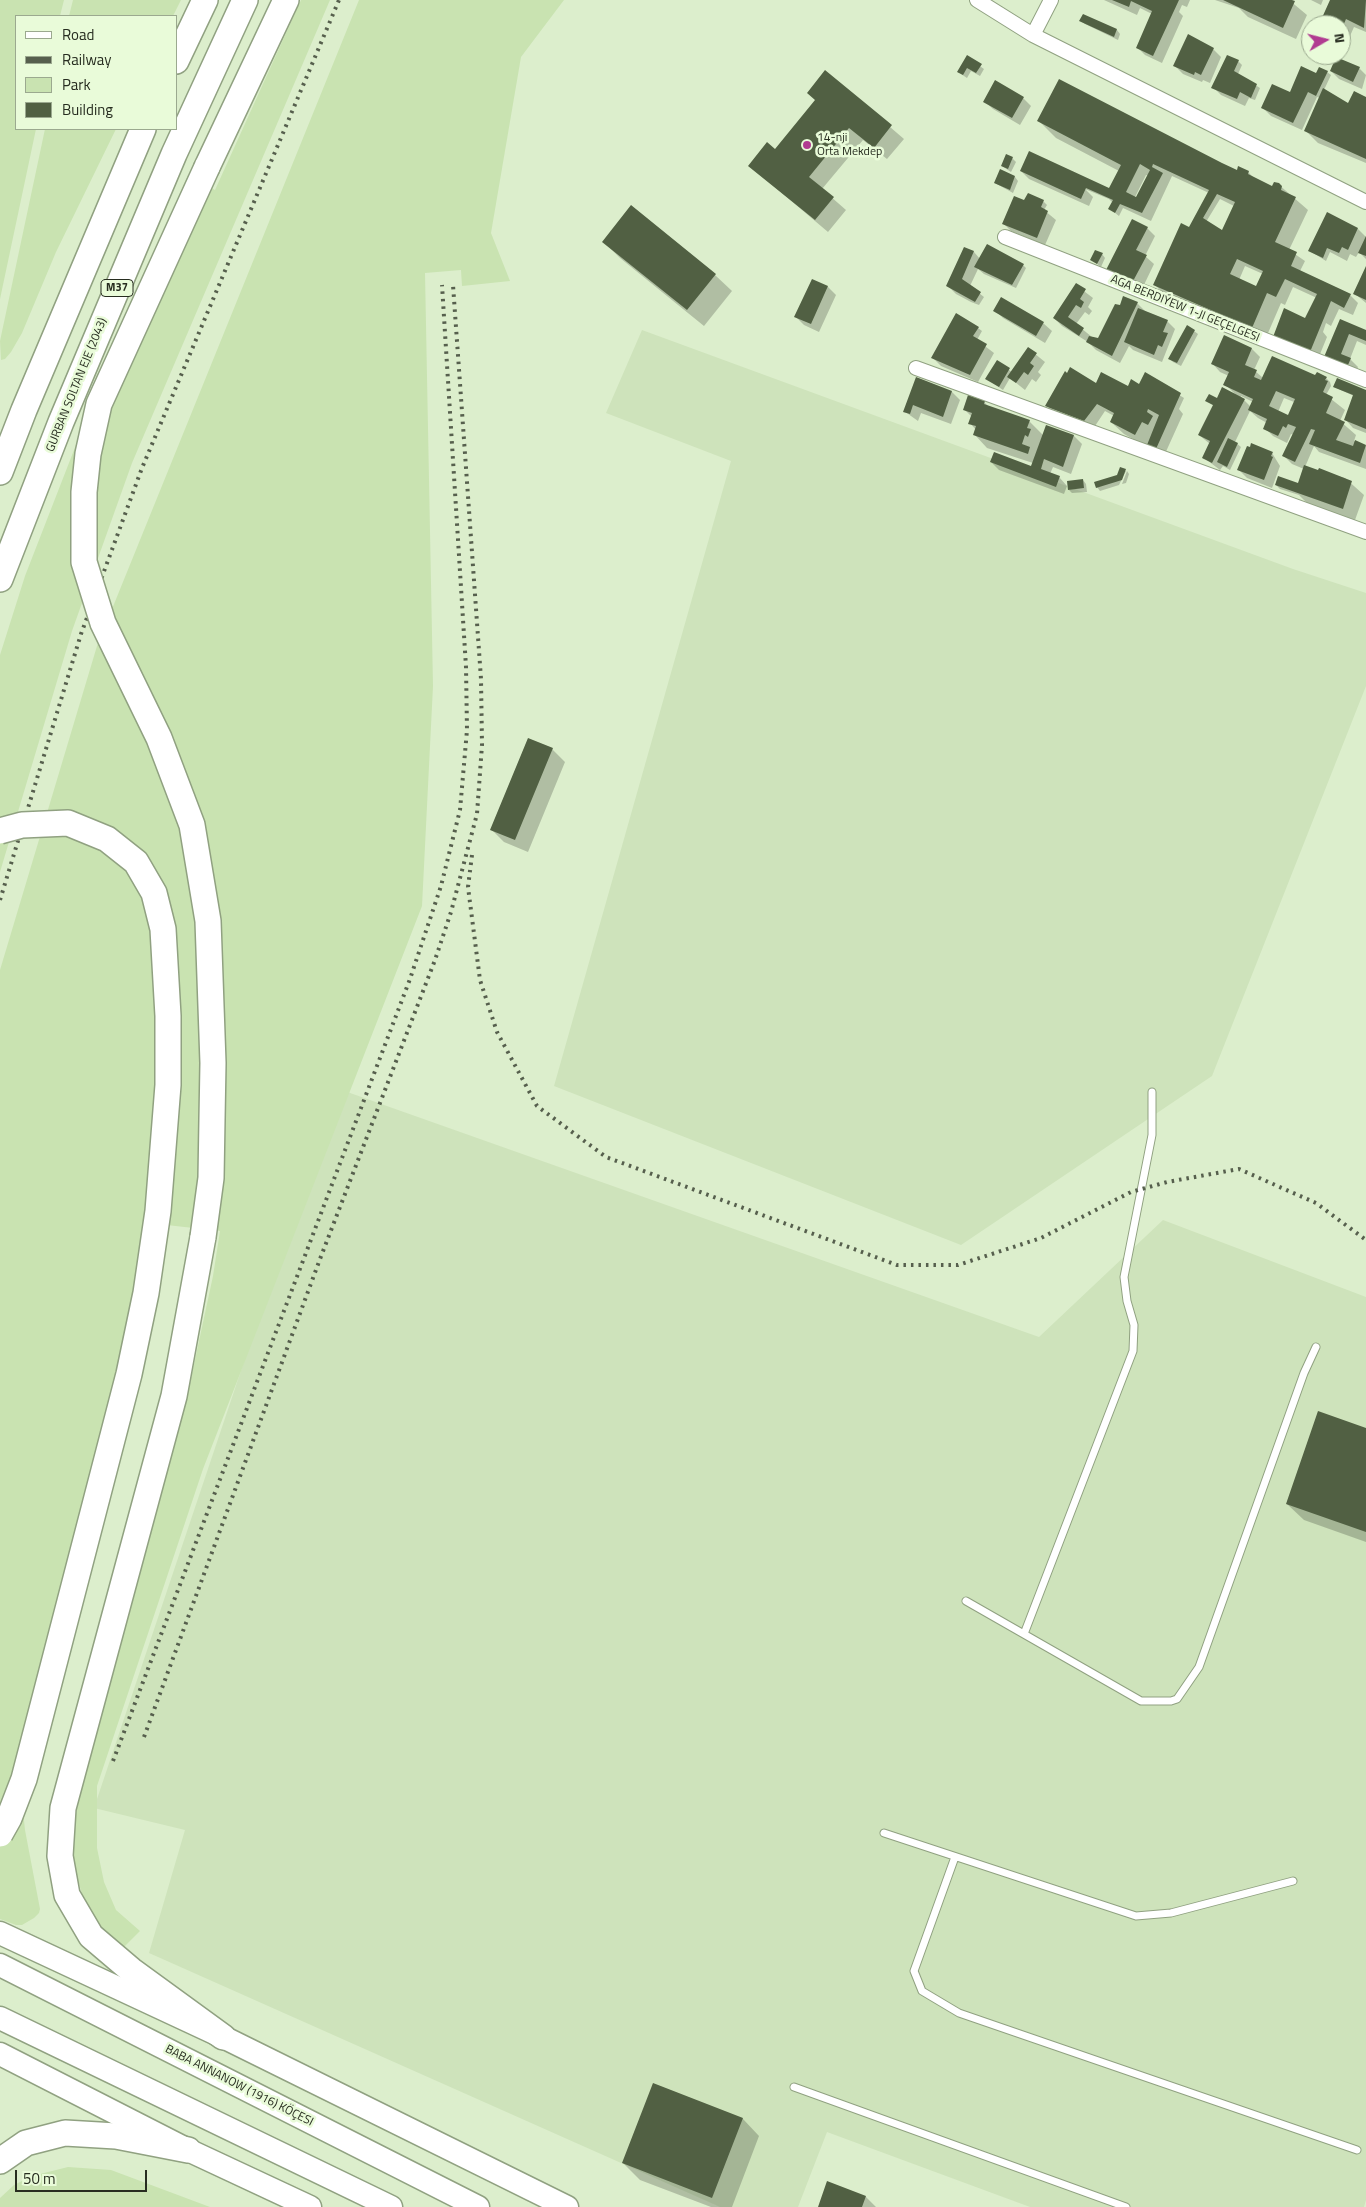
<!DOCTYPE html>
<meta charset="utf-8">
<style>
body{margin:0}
#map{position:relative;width:1366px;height:2207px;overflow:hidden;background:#dceecc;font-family:"Titillium Web",sans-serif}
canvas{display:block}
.legend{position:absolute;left:15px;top:15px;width:162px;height:115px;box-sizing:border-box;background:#e9fbd9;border:1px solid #9ba98f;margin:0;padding:6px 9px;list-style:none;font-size:15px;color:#272d20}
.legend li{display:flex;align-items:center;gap:10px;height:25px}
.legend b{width:25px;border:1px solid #9ba98f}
.north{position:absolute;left:1301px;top:15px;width:50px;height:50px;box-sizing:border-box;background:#e9fbd9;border:1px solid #9ba98f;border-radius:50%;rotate:82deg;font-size:14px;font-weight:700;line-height:20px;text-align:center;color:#272d20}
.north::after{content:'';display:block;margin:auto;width:18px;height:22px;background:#b13b91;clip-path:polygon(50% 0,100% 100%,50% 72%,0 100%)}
.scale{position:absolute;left:15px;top:2170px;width:132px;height:22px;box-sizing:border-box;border:2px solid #272d20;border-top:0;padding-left:6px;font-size:15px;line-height:18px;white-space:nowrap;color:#272d20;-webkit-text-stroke:4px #e9fbd9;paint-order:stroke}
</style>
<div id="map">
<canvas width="1366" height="2207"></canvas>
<ul class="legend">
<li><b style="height:6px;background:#fff"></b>Road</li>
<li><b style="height:6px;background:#565f4d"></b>Railway</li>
<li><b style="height:14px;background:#c9e3b1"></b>Park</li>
<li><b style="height:14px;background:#516043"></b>Building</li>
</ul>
<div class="north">N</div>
<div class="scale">50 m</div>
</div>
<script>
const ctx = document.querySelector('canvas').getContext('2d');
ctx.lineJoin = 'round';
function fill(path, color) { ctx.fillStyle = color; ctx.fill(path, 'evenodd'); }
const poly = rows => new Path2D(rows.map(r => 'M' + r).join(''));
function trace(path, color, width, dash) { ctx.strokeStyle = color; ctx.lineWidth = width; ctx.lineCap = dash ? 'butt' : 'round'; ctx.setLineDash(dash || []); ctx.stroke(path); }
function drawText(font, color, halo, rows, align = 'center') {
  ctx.font = font + ' "Titillium Web",sans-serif'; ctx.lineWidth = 5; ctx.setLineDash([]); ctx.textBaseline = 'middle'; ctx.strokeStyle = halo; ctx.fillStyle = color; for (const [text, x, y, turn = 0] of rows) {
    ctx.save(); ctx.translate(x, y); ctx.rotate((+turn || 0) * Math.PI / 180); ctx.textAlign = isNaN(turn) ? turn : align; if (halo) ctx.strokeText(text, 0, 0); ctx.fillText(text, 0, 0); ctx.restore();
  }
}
fill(poly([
 [642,330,1293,569,1366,593,1366,686,1212,1076,961,1245,554,1086,731,461,606,413],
 [336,1088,1039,1337,1163,1220,1366,1297,1366,2200,1364,2207,1030,2207,827,2132,798,2207,720,2207,149,1953,185,1830,94,1808]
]), '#cee3bb');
fill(poly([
 [0,0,64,0,60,16,16,16,16,129,36,129,0,299],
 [73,0,181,0,173,16,69,16],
 [301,0,330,0,132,463,72,631,0,872,0,655,25,576,109,360,188,175,215,190],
 [359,0,564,0,521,57,491,233,510,281,462,286,461,270,425,273,433,686,422,906,203,1469,97,1786,97,1848,104,1882,116,1910,140,1931,119,1952,90,1913,82,1894,74,1866,72,1834,81,1788,190,1383,213,1276,220,1231,149,1223,139,1290,19,1773,25,1830,40,1909,39,1913,34,1918,22,1925,16,1925,0,1919,0,970,97,646],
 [45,129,116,129,56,252,22,333,11,352,5,359,1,360,0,341],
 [68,2167,111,2170,210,2207,0,2207,0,2198,14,2185,32,2176]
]), '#c9e3b1');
fill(poly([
 [1104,0,1190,0,1187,7,1182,5,1179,12,1183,16,1162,63,1145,55,1137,47,1152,14,1140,8,1137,15],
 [1215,0,1289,0,1307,15,1296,39,1248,17,1239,8],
 [1311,0,1323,0,1321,5],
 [1332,0,1366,0,1366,32,1354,27,1350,36,1345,34,1341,42,1341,25,1329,25,1323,19],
 [1083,15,1117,30,1120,34,1118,40,1085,24,1081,21],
 [1213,49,1221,57,1210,83,1203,80,1202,82,1183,74,1175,66],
 [967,57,984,69,980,76,971,71,967,78,958,72],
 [1238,61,1242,65,1238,74,1260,88,1255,100,1249,98,1245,106,1221,95,1213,87],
 [1359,68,1366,75,1362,89,1339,79,1331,71],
 [826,72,904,139,887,159,863,140,822,189,846,210,828,232,750,166,775,151,816,100],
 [1327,72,1331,75,1324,90,1349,105,1366,97,1366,163,1318,143,1305,130,1320,98,1317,97,1302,130,1271,116,1263,108,1290,94,1316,74],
 [1023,98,1031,106,1020,125,993,109,984,101],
 [1039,121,1237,172,1248,172,1255,179,1273,187,1278,184,1308,210,1289,250,1305,261,1300,271,1350,295,1358,303,1353,315,1339,309,1331,326,1326,323,1323,332,1327,337,1318,359,1282,345,1306,320,1317,298,1293,287,1285,305,1281,303,1265,340,1162,292,1154,284,1190,229,1209,193,1172,176,1151,221,1123,208,1119,216,1110,209,1113,203,1109,199,1085,189,1093,197,1089,206,1029,179,1021,171,1109,189,1119,171,1056,138],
 [1146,175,1149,176,1137,199,1135,197],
 [1220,199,1234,206,1222,232,1206,222],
 [1245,266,1263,274,1257,288,1239,280],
 [1012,158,1016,162,1011,172,1002,166],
 [1015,177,1018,181,1013,193,995,183],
 [1043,201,1047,205,1044,210,1056,220,1045,245,1011,231,1003,223,1025,202],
 [1147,228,1155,236,1145,256,1154,264,1141,291,1116,278],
 [1358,229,1366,237,1366,259,1359,252,1356,257,1350,254,1347,261,1330,252,1326,261,1310,251],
 [604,242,715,275,732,291,704,326,620,258],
 [964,248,974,252,980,259,1023,265,1026,268,1016,288,984,274,978,269,970,286,984,297,979,305,971,302,956,294,948,286],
 [1102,254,1105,258,1101,267,1092,260],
 [1366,268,1366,303,1354,293],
 [812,280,828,287,836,295,819,332,804,325,796,317],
 [1076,285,1093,298,1088,307,1092,311,1089,315,1085,312,1076,324,1092,337,1099,339,1120,307,1137,303,1146,312,1167,321,1175,329,1162,362,1133,350,1129,346,1120,363,1096,350,1088,342,1062,326,1054,318],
 [1002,299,1043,323,1052,331,1045,343,1003,318,995,310],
 [1340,321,1366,332,1366,345,1357,341,1350,359,1358,367,1356,372,1325,357],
 [978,328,982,331,977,340,994,353,978,382,941,366,933,358],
 [1194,331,1198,334,1181,366,1173,362,1169,358],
 [1225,336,1252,349,1260,357,1254,370,1263,378,1316,377,1326,378,1330,382,1331,386,1326,395,1345,410,1340,421,1356,435,1354,441,1366,446,1366,469,1319,452,1314,446,1305,467,1345,478,1364,495,1355,520,1308,504,1299,495,1280,489,1276,485,1298,484,1304,469,1292,464,1284,456,1294,435,1291,434,1287,443,1273,436,1265,428,1267,423,1258,418,1250,411,1235,442,1241,447,1230,470,1223,466,1220,470,1203,457,1210,444,1199,435,1214,406,1207,401,1235,394,1225,384,1229,376,1220,372,1212,363],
 [1241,396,1253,402,1251,407,1241,397],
 [1284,398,1294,402,1288,417,1278,412],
 [1029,349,1045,362,1038,372,1041,375,1036,382,1032,379,1025,390,1010,378,1003,390,987,379,997,362,1012,372],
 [1145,374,1184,398,1179,409,1183,414,1164,456,1124,434,1111,422,1114,416,1105,411,1093,429,1055,414,1047,406,1095,383,1144,389],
 [917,379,952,392,960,400,951,424,921,413,918,421,904,411],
 [1334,387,1366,391,1366,433,1353,428,1345,419,1354,396],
 [984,402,990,408,1029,421,1043,435,1047,426,1074,436,1082,444,1071,474,1053,467,1050,474,1059,477,1067,486,1064,494,999,470,991,462,1031,467,1033,463,987,448,975,435,976,430,970,423,972,417,965,410],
 [1272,453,1280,466,1272,488,1247,478,1239,470],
 [1121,469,1126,471,1119,485,1100,491,1097,487,1118,476],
 [1127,471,1129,474,1126,483,1122,484],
 [1083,480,1086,484,1087,492,1072,493,1069,490],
 [528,739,552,749,565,762,528,852,504,842,491,829],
 [1366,1429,1366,1542,1304,1520,1287,1504],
 [654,2084,743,2119,759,2136,732,2207,711,2207,640,2180,623,2163],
 [866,2197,876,2207,819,2207]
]), '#0003');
fill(poly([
 [1112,0,1179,0,1153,56,1136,48,1152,11,1131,1,1129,7],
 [1223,0,1292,0,1295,1,1283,28],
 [1330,0,1366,0,1364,28,1346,19,1341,31,1341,25,1330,25,1321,20],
 [1083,14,1117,29,1114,37,1079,21],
 [1188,34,1214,48,1201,75,1195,72,1194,75,1173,66],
 [967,55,982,64,976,73,967,68,963,75,957,72],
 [1227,55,1239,60,1234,71,1257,84,1251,98,1240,92,1237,99,1211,88],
 [1336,57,1360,67,1353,82,1330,71],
 [1301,66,1316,73,1319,67,1328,71,1316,96,1308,92,1293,123,1261,108,1272,84,1290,92],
 [825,70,892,125,874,148,849,128,809,177,834,197,815,220,748,166,767,142,775,149,815,100,807,93],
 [1059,79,1222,163,1237,170,1238,166,1249,171,1248,174,1272,186,1274,182,1279,183,1282,186,1281,190,1296,197,1275,242,1297,252,1291,266,1351,294,1344,308,1331,301,1310,352,1273,337,1284,308,1305,318,1317,294,1285,279,1276,297,1267,293,1252,328,1153,285,1181,223,1189,227,1209,190,1153,164,1152,167,1163,173,1142,213,1120,204,1115,213,1108,209,1113,200,1086,188,1081,199,1020,171,1029,151,1109,188,1121,165,1037,121],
 [1140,164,1150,170,1136,197,1126,192],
 [1217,194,1235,202,1222,230,1203,218],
 [1237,259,1263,271,1256,286,1230,274],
 [995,80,1024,97,1012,118,983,102],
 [1323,88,1348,103,1354,91,1366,97,1366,159,1304,131],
 [1006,154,1013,157,1008,169,1001,166],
 [1000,169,1015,176,1010,190,994,183],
 [1028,193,1044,200,1041,207,1048,211,1037,238,1002,224,1014,196,1024,200],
 [631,205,716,274,687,310,602,242],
 [1327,212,1358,228,1348,250,1342,247,1339,253,1327,248,1323,258,1308,251],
 [1132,219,1148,227,1136,250,1147,255,1132,283,1106,270],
 [1366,236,1366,256,1358,253],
 [987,244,1024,264,1012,285,974,267],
 [964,247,974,251,962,279,981,292,975,302,946,286],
 [1095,250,1103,253,1097,264,1090,260],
 [1366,266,1366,300,1353,294],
 [812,279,828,286,811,324,794,317],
 [1076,283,1086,289,1080,299,1084,302,1081,308,1076,305,1068,317,1084,328,1079,336,1053,318],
 [1123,296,1138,302,1112,356,1086,342,1089,336,1098,338,1115,304,1120,305],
 [1001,297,1044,322,1036,336,993,311],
 [1138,308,1168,320,1163,332,1168,333,1162,347,1158,345,1154,355,1124,342],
 [956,313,979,327,973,336,987,344,970,375,931,358],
 [1340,319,1366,330,1366,341,1349,334,1341,354,1351,358,1348,365,1324,357],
 [1187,325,1195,330,1177,363,1168,359],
 [1224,335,1252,348,1245,365,1257,370,1254,377,1261,380,1272,356,1315,375,1317,372,1327,377,1325,380,1328,381,1323,392,1333,397,1326,413,1345,422,1336,440,1353,446,1355,440,1366,445,1360,463,1309,444,1315,430,1311,429,1295,462,1282,456,1296,427,1288,424,1286,428,1283,426,1278,436,1263,429,1267,419,1248,410,1253,399,1223,385,1229,372,1211,364],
 [1276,391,1295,399,1288,415,1269,406],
 [1028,347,1037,353,1030,363,1034,366,1028,375,1024,372,1016,383,1007,377],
 [997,360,1010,368,999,387,985,379],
 [1070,367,1096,383,1101,372,1128,386,1131,379,1139,384,1145,372,1181,393,1156,449,1147,445,1159,415,1148,409,1147,412,1153,416,1148,425,1142,422,1135,435,1110,422,1114,413,1097,404,1084,421,1045,406,1065,371,1067,373],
 [916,377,952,391,943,417,913,405,910,414,903,412],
 [1337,378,1366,390,1366,429,1344,420,1353,395,1333,387],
 [1222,387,1245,399,1212,463,1202,458,1210,441,1198,435,1213,405,1205,401,1209,394,1217,398],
 [968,395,985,401,984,404,1030,420,1027,428,1031,429,1028,437,1025,435,1022,444,1030,447,1028,454,973,435,976,426,968,424,972,413,963,410],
 [1046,425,1074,435,1063,467,1044,459,1041,469,1060,476,1056,487,990,462,994,452,1031,466],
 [1228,438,1238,443,1227,467,1217,462],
 [1251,443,1273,452,1271,456,1273,457,1264,480,1237,470,1247,446,1250,447],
 [1304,465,1318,470,1319,468,1352,481,1343,509,1275,485,1278,476,1298,483],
 [1120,467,1126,469,1122,480,1096,488,1094,482,1117,475],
 [1083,479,1084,488,1068,490,1067,481],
 [528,738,553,748,515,840,490,830],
 [1318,1411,1366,1428,1366,1532,1286,1504],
 [653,2083,743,2118,712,2198,622,2163],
 [827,2181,866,2196,862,2207,818,2207]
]), '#516043');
const lane = poly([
 [966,1601,1141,1701,1171,1701,1177,1699,1199,1667,1304,1373,1316,1347],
 [1024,1634,1133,1351,1134,1325,1127,1301,1124,1277,1152,1135,1152,1092],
 [884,1833,1136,1916,1171,1913,1293,1881],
 [955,1857,914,1971,922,1991,959,2013,1357,2150],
 [794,2087,1126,2207]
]);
const street = poly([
 [977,0,1033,35,1366,202],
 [1033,35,1051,0],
 [1005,237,1366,380],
 [916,368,1366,532]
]);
const primary = poly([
 [0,1933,223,2037,567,2207],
 [0,1965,478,2207],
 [0,2018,391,2207],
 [0,2054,188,2150,310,2207]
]);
const highway = poly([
 [176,61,205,0],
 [207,167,286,0],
 [0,472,24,410,143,129],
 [0,579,61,422,174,154,245,0],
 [203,1237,174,1396,63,1808,60,1856,67,1895,91,1936,131,1970,223,2037],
 [0,2161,26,2143,65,2133,116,2136,188,2150]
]);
trace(lane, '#90a181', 9);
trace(street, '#90a181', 16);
trace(primary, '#90a181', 25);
trace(highway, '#90a181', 28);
trace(lane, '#fff', 7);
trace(street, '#fff', 14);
trace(primary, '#fff', 22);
trace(highway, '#fff', 25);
trace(poly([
 [472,855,468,887,480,980,497,1032,537,1106,606,1157,897,1265,958,1265,1041,1238,1131,1192,1167,1182,1239,1169,1316,1203,1366,1240],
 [0,900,81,634,142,468,339,0],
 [144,1737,320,1259,435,960,451,912,477,814,482,745,481,679,453,285],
 [113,1761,410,979,441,886,460,810,467,730,466,667,442,285]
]), '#565f4d', 4, [2.5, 5]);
const highwayBridge = poly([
 [0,831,22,825,68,823,107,839,136,862,154,893,163,929,168,1016,168,1085,158,1211,146,1293,129,1374,24,1779,9,1818,0,1834],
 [203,1237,211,1178,212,1119,213,1063,208,921,192,825,159,738,103,623,84,562,84,492,88,454,99,404,207,167]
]);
trace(highwayBridge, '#90a181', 28, []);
trace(highwayBridge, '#fff', 25);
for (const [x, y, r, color] of [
 [807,145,5,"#b13b91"]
]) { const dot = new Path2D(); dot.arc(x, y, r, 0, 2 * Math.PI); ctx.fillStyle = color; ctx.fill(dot); trace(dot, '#e9fbd9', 2); }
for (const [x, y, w] of [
 [117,288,32]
]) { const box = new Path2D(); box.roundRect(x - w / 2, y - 8.5, w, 17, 4); ctx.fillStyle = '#e9fbd9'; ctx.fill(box); trace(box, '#272d20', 1); }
drawText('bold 11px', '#272d20', null, [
 ["M37",117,288]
]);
drawText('12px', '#272d20', '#e9fbd9', [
 ["14-nji",817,138],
 ["Orta Mekdep",817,152]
], 'left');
drawText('12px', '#272d20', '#e9fbd9', [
 ["AGA BERDIÝEW 1-JI GEÇELGESI",1185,309,22],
 ["GURBAN SOLTAN EJE (2043)",77,385,-68],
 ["BABA ANNANOW (1916) KÖÇESI",239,2086,27]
]);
</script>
